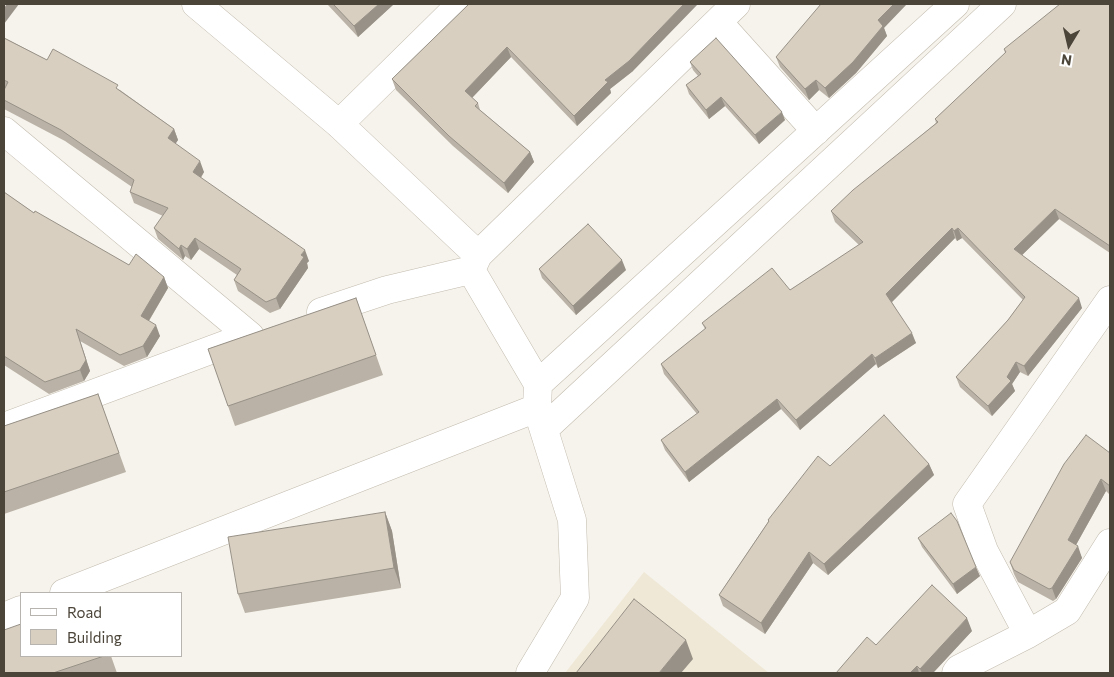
<!DOCTYPE html>
<style>
body{margin:0}
#map{position:relative;width:1114px;height:677px;overflow:hidden;background:#f6f3ec;font-family:Commissioner,sans-serif}
canvas{display:block}
.frame{position:absolute;inset:0;border:5px solid #4b4439;pointer-events:none}
.legend{position:absolute;left:20px;top:592px;width:162px;height:65px;box-sizing:border-box;background:#fff;border:1px solid #b7b4b0;margin:0;padding:6px 9px;list-style:none;font-size:15px;color:#4b4439}
.legend li{display:flex;align-items:center;gap:10px;height:25px}
.legend b{width:25px;border:1px solid #b7b4b0}
.north{position:absolute;left:1044px;top:20px;width:50px;height:50px;-webkit-text-stroke:4px #fff;paint-order:stroke;rotate:189deg;font-size:14px;font-weight:700;line-height:20px;text-align:center;color:#4b4439}
.north::after{content:'';display:block;margin:auto;width:18px;height:22px;background:#4b4439;clip-path:polygon(50% 0,100% 100%,50% 72%,0 100%)}
</style>
<div id="map">
<canvas width="1114" height="677"></canvas>
<div class="frame"></div>
<ul class="legend">
<li><b style="height:6px;background:#fff"></b>Road</li>
<li><b style="height:14px;background:#d8cfc1"></b>Building</li>
</ul>
<div class="north">N</div>
</div>
<script>
const ctx = document.querySelector('canvas').getContext('2d');
ctx.lineJoin = 'round';
function fill(path, color) { ctx.fillStyle = color; ctx.fill(path, 'evenodd'); }
const poly = rows => new Path2D(rows.map(r => 'M' + r).join(''));
function trace(path, color, width, dash) { ctx.strokeStyle = color; ctx.lineWidth = width; ctx.lineCap = dash ? 'butt' : 'round'; ctx.setLineDash(dash || []); ctx.stroke(path); }
fill(poly([
 [644,572,769,673,565,673]
]), '#efe8d6');
const minor = poly([
 [196,4,339,124,478,255,471,270,538,384,537,408,572,520,575,598,530,673],
 [718,22,816,131],
 [339,124,461,4],
 [4,131,250,336],
 [478,255,736,4],
 [321,312,387,290,471,270],
 [538,384,955,4],
 [4,427,243,338],
 [544,429,1002,4],
 [64,593,537,408],
 [4,617,21,610],
 [1028,634,984,551,967,504,1110,300],
 [956,673,959,669,1028,634,1067,611,1110,543]
]);
trace(minor, '#c2bbae', 29);
trace(minor, '#fff', 28);
fill(poly([
 [327,4,394,4,358,37],
 [469,4,633,71,610,89,611,93,577,126,511,57,472,98,478,103,480,110,530,152,534,162,508,193,453,146,396,90,392,79],
 [1110,4,1110,253,1059,219,1022,255,1082,308,1028,376,1020,372,1012,384,1015,391,992,416,960,387,956,377,1008,320,1023,300,962,238,957,241,955,238,892,302,916,343,878,368,876,364,800,430,781,409,689,482,665,450,661,440,697,414,664,374,661,364,705,329,702,323,790,290,859,245,835,222,831,211,936,123,935,119,1005,53,1004,49],
 [884,28,887,36,856,73,829,98,819,90,809,100,780,67,776,57],
 [4,34,5,38,47,60,120,90,174,129,178,140,175,144,204,172,201,178,309,261,307,263,308,268,280,309,270,313,238,291,234,280,237,275,199,249,191,260,185,256,183,260,158,239,154,228,163,216,134,203,130,192,132,187,65,141,4,109],
 [690,62,785,120,759,144,725,106,709,119,689,94,686,85,698,76,693,70],
 [4,192,34,213,129,265,164,277,168,288,149,321,160,336,147,357,124,366,80,341,90,371,84,381,49,394,4,365],
 [539,269,626,270,576,315,542,278],
 [356,298,383,375,235,426,208,349],
 [98,394,126,472,4,514,4,426],
 [1110,453,1110,495,1106,491,1076,545,1082,558,1056,599,1053,601,1018,582,1014,574,1010,562],
 [929,464,934,475,828,575,813,563,765,634,723,606,719,595,768,522,768,520,830,466],
 [385,512,392,531,401,588,245,613,238,594],
 [918,538,980,576,957,594,922,547],
 [972,631,933,673,836,673,876,645],
 [21,656,111,656,117,673,4,673]
]), '#bab2a6');
fill(poly([
 [7,4,19,4,4,24,4,8],
 [379,4,394,4,358,37,354,26],
 [684,4,698,4,633,71,610,89,611,93,577,126,574,116,605,80],
 [894,4,907,4,884,28,887,36,856,73,829,98,825,88,878,20],
 [507,47,511,57,469,101,465,91],
 [816,80,819,90,809,100,805,89],
 [721,97,725,106,709,119,706,110],
 [782,112,785,120,759,144,755,135],
 [174,129,178,140,172,149,168,138],
 [530,152,534,162,508,193,504,183],
 [200,161,204,172,197,183,193,172],
 [1055,209,1059,219,1018,259,1014,249],
 [952,228,955,238,890,304,886,294],
 [958,228,962,238,957,241,954,231],
 [195,238,199,249,191,260,187,249],
 [181,245,185,256,183,260,179,249],
 [305,250,309,261,307,263,308,268,280,309,276,298,301,255],
 [622,260,626,270,576,315,573,306],
 [164,277,168,288,145,327,141,316],
 [1079,298,1082,308,1028,376,1024,366],
 [156,325,160,336,147,357,143,346],
 [76,329,90,371,84,381,80,370],
 [912,333,916,343,878,368,875,358],
 [872,354,876,364,800,430,796,420],
 [1016,362,1020,372,1012,384,1015,391,992,416,988,406],
 [777,399,781,409,689,482,685,472],
 [929,464,934,475,828,575,824,564],
 [1101,479,1106,491,1072,552,1068,540],
 [385,512,392,531,401,588,394,568],
 [1078,546,1082,558,1056,599,1052,588],
 [809,552,813,563,765,634,761,623],
 [976,567,980,576,957,594,953,584],
 [967,618,972,631,933,673,922,673,920,669],
 [686,640,693,659,681,673,659,673],
 [917,666,919,673,910,673]
]), '#979187');
const building = poly([
 [333,4,379,4,354,26,333,4],
 [469,4,684,4,629,61,605,80,608,82,574,116,507,47,465,91,478,103,475,106,530,152,504,183,449,136,392,79,469,4],
 [821,4,894,4,878,20,883,26,853,62,825,88,816,80,805,89,776,57,821,4],
 [1060,4,1110,4,1110,246,1055,209,1014,249,1079,298,1024,366,1016,362,1007,377,1011,381,988,406,956,377,1008,320,1025,297,958,228,954,231,952,228,886,294,912,333,875,358,872,354,796,420,777,399,685,472,661,440,699,412,661,364,706,328,702,323,772,268,790,290,863,242,831,211,853,190,938,122,935,119,1006,52,1004,49,1060,4],
 [4,38,47,60,53,49,118,85,116,88,174,129,168,138,200,161,193,172,305,250,301,255,304,257,276,298,266,302,234,280,241,269,195,238,187,249,181,245,179,249,154,228,168,208,130,192,134,180,61,130,4,100,4,90,8,82,4,80,4,38],
 [716,38,782,112,755,135,721,97,706,110,686,85,701,74,690,62,716,38],
 [4,192,34,213,35,211,129,265,136,254,164,277,141,316,156,325,143,346,120,355,76,329,86,360,80,370,45,382,4,356,4,192],
 [588,224,622,260,573,306,539,269,588,224],
 [356,298,376,355,228,406,208,349,356,298],
 [98,394,119,453,4,492,4,426,98,394],
 [884,415,929,464,824,564,809,552,761,623,719,595,769,521,768,520,818,456,830,466,884,415],
 [1086,435,1110,453,1110,486,1101,479,1068,540,1078,546,1052,588,1049,589,1014,570,1010,562,1064,464,1086,435],
 [385,512,394,568,238,594,228,537,385,512],
 [951,513,957,521,976,567,953,584,918,538,951,513],
 [932,585,967,618,920,669,917,666,910,673,836,673,867,637,876,645,932,585],
 [634,599,686,640,659,673,576,673,634,599],
 [21,624,21,656,104,656,53,673,4,673,4,630,21,624]
]);
fill(building, '#d8cfc1');
trace(building, '#979187', 1);
</script>
